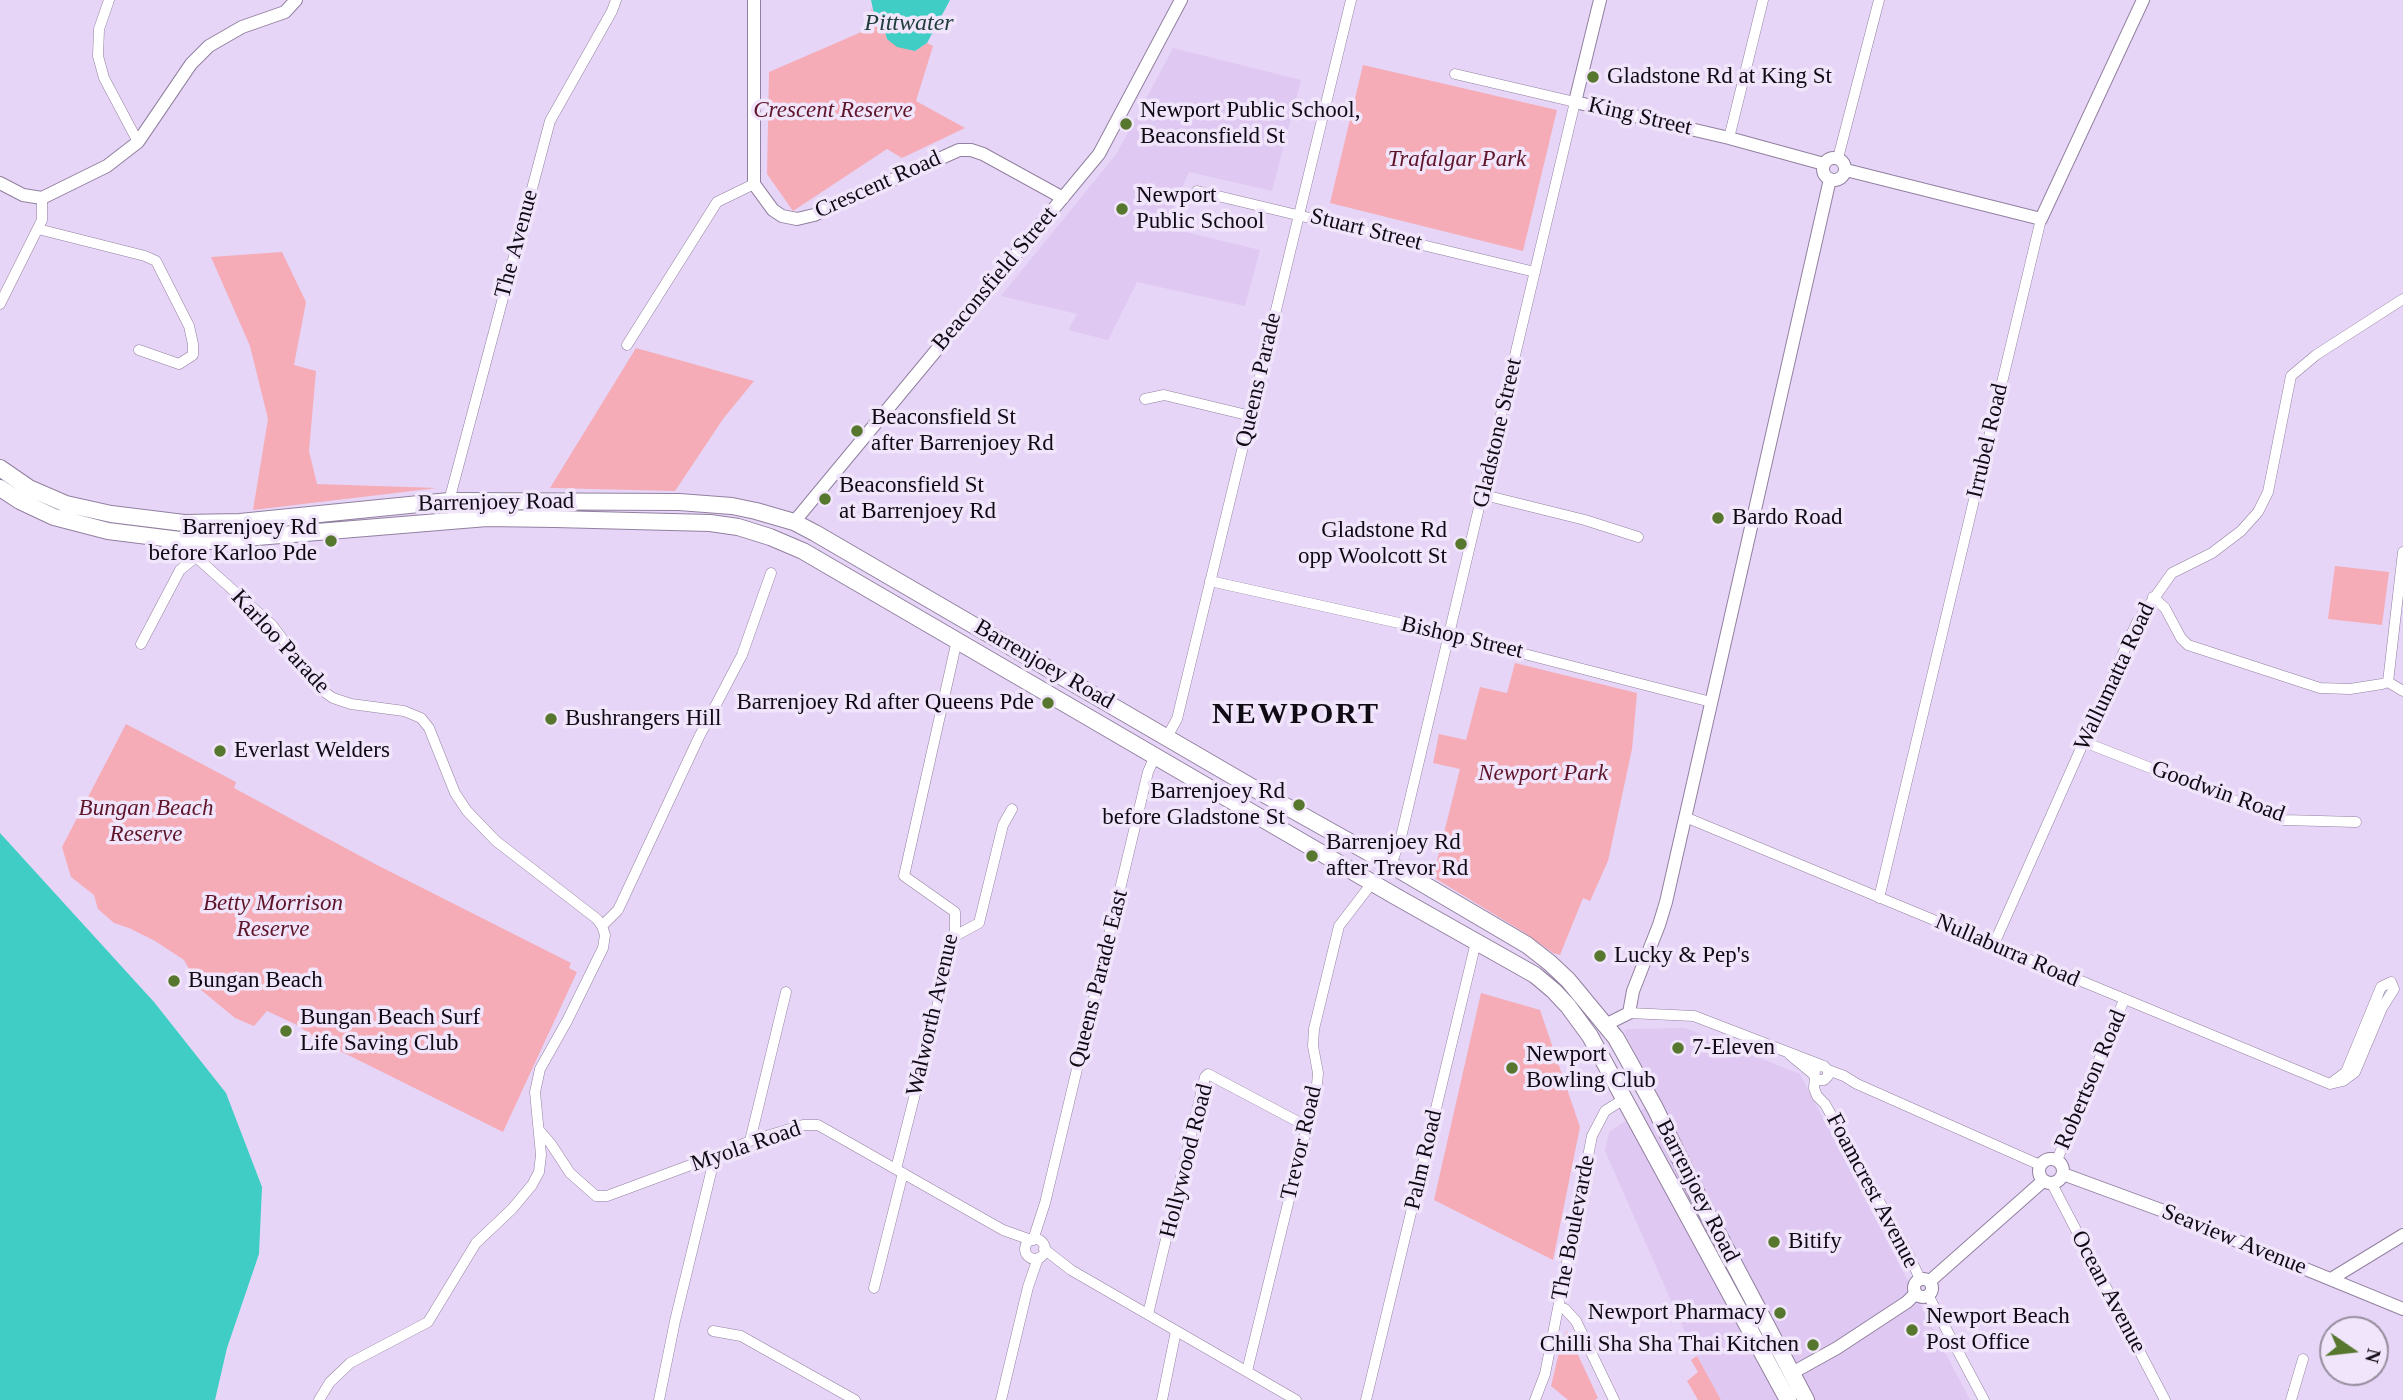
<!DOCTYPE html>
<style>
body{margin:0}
#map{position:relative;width:2403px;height:1400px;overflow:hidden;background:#e7d5f7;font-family:Georgia,serif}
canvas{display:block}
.north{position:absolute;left:2319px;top:1316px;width:70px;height:70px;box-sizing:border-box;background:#f0e5fa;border:2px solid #968d9e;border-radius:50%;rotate:104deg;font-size:19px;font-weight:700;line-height:28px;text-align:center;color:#100a15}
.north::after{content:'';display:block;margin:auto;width:24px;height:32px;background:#56772d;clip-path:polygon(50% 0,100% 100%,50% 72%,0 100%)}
</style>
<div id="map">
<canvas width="2403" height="1400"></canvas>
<div class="north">N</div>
</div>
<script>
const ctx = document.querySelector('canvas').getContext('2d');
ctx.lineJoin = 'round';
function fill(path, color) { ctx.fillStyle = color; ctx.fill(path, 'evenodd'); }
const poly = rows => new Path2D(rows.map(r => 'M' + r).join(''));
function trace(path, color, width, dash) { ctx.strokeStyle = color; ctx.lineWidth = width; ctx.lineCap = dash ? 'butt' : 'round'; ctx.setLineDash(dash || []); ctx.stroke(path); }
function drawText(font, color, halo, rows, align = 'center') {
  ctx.font = font + ' Georgia,serif'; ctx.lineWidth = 7; ctx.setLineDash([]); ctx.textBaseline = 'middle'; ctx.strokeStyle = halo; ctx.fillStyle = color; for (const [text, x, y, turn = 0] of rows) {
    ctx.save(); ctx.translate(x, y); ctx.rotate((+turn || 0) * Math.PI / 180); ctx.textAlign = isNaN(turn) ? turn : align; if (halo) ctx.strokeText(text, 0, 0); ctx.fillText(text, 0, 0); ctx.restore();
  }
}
fill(poly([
 [1173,48,1301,80,1272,191,1189,172,1165,227,1260,250,1245,306,1137,282,1108,340,1068,330,1077,314,1001,296,1117,153],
 [1685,1028,1800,1074,1970,1400,1721,1400,1689,1341,1605,1151,1609,1132,1658,1099,1624,1031,1626,1029]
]), '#dfc8f2');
fill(poly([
 [871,8,875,14,881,17,887,39,915,51,927,43,933,46,916,101,965,128,902,158,887,149,793,211,767,174,769,72,873,27],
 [1363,65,1557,110,1523,251,1330,203],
 [282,252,306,302,294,365,316,371,309,451,317,484,437,488,253,510,268,419,250,346,211,257],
 [636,348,754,381,723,419,675,491,550,488],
 [2335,566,2389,572,2382,625,2328,619],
 [1515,663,1637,693,1632,749,1608,861,1590,901,1583,898,1560,955,1553,953,1525,933,1433,877,1460,769,1433,763,1439,734,1466,740,1480,687,1507,693],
 [126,724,236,782,234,788,375,864,571,963,569,968,577,972,503,1132,324,1043,295,1024,267,1011,254,1026,235,1018,200,989,184,960,155,941,129,928,114,923,98,909,94,895,71,877,62,847],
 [1481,993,1540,1010,1580,1127,1553,1260,1434,1200],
 [1567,1331,1598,1398,1595,1400,1568,1400,1551,1386,1561,1344],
 [1697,1356,1721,1400,1698,1400,1687,1381,1698,1372,1691,1360]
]), '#f5acb6');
fill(poly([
 [871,0,950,0,927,43,915,51,897,47,887,39,881,17,874,14],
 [0,833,154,1002,226,1093,262,1187,259,1254,227,1348,215,1400,0,1400]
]), '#40cdc5');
const minor = poly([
 [109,0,99,29,98,56,104,78,138,142],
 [1729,138,1763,0],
 [1838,158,1879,0],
 [1197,191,1535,272],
 [38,229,145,256,156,261,189,326,193,344,193,355,179,364,139,350],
 [0,304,42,220,42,198],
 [627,345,717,202,754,184],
 [1145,399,1164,395,1251,416],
 [1484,495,1585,520,1638,537],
 [449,501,550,121,612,11,616,0],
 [196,557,272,625,320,689,333,698,351,704,404,711,421,718,429,728,455,793,467,811,496,841,597,919,602,926],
 [1210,581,1435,631,1711,702],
 [2153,597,2165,608,2181,638,2188,645,2320,688,2350,689,2382,684,2388,682,2403,552],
 [141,644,180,570,196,557],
 [2388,682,2403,691],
 [1167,737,1177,719,1351,0],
 [2084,742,2284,820,2356,822],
 [1685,817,2330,1084,2343,1081,2355,1072,2382,1008,2394,989,2391,982,2381,987,2346,1072,2330,1084],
 [1391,865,1401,837,1575,102,1455,74],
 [1879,898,2041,219],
 [955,936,979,923,1003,825,1012,809],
 [1994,944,2137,622,2172,573,2212,553,2241,531,2258,512,2268,492,2291,376,2316,355,2403,299],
 [1629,1013,1694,1016,1821,1065],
 [1790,1055,1813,1074],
 [1828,1070,1828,1076,1824,1080,1818,1080,1814,1076,1816,1067,1824,1066,1828,1070,1844,1076,1857,1084,2040,1165],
 [1815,1078,1814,1088,1817,1096,1825,1104,1909,1255,1920,1279],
 [539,1130,551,1144,570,1173,596,1196,607,1196,715,1156,750,1141,803,1125,818,1125,1003,1230,1031,1240],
 [750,1141,786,992],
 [2057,1160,2124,1000],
 [896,1169,955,936,955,912,904,876,957,640],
 [2052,1184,2165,1400],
 '1025 1249a10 10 0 1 1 20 0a10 10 0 1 1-20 0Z',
 [1033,1240,1045,1203,1148,772,1155,756],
 [1044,1249,1071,1270,1296,1400],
 [874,1288,903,1173],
 [1928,1295,1984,1400],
 [1559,1307,1565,1309,1576,1321,1614,1400],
 [1148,1314,1205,1077,1208,1074,1306,1126],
 [713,1331,741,1336,855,1400],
 [1247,1371,1317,1085,1318,1073,1313,1046,1314,1029,1339,926,1372,883],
 [319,1400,330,1382,350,1363,428,1322,476,1243,512,1209,532,1185,539,1172,541,1155,535,1092,540,1069,567,1021,603,948,605,935,602,926,618,910,699,737,742,655,771,573],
 [659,1400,675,1321,715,1156],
 [1001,1400,1028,1287,1038,1258],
 [1162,1400,1176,1331],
 [1366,1400,1476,942],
 [1535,1400,1545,1374,1592,1136,1605,1111,1624,1099],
 [2291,1400,2303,1359]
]);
const tertiary = poly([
 [754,0,754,184,773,210,782,216,797,219,814,215,959,150,971,150,983,154,1063,198],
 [1600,0,1575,102,1729,138,1824,164],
 '1823 169a11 11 0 1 1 22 0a11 11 0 1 1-22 0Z',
 [1846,170,2041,219,2143,0],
 [0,183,23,195,42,198,107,166,138,142,191,64,209,46,242,27,285,12,296,0],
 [794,522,1099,154,1181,0],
 [1607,1024,1629,1013,1633,991,1659,925,1666,902,1830,179],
 '2039 1171a12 12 0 1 1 24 0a12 12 0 1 1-24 0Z',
 [2063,1174,2169,1213,2403,1309],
 [2331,1279,2403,1235],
 '1914 1288a9 9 0 1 1 18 0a9 9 0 1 1-18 0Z',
 [1930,1281,2043,1181],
 [1792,1373,1837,1348,1907,1302,1916,1293]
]);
const primary = poly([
 [0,468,29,488,66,504,111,514,184,523,240,522,449,501,679,502,732,506,756,511,794,522,815,533,1255,789,1391,865,1527,945,1550,963,1568,980,1616,1038,1655,1108,1698,1196,1806,1400],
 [0,488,20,501,54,517,108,531,196,542,487,518,555,519,710,523,738,527,770,537,803,551,1395,896,1535,975,1554,991,1568,1006,1590,1036,1788,1400]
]);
trace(minor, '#9280a0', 11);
trace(tertiary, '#9280a0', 14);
trace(primary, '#9280a0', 18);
trace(minor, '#fff', 10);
trace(tertiary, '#fff', 12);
trace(primary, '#fff', 16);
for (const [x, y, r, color] of [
 [1593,77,7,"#56772d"],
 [1126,124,7,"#56772d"],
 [1122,209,7,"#56772d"],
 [857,431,7,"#56772d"],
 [825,499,7,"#56772d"],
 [1718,518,7,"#56772d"],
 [331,541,7,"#56772d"],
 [1461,544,7,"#56772d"],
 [1048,703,7,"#56772d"],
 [551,719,7,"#56772d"],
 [220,751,7,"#56772d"],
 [1299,805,7,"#56772d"],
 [1312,856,7,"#56772d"],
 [1600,956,7,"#56772d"],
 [174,981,7,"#56772d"],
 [286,1031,7,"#56772d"],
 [1678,1048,7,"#56772d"],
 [1512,1068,7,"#56772d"],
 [1774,1242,7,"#56772d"],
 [1780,1313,7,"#56772d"],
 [1912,1330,7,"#56772d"],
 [1813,1345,7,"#56772d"]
]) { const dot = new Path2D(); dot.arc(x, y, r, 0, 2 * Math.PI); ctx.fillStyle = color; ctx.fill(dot); trace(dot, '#f0e5fa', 2.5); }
drawText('23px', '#100a15', '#f0e5fa', [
 ["Gladstone Rd at King St",1607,77],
 ["Newport Public School,",1140,111],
 ["Beaconsfield St",1140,137],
 ["Newport",1136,196],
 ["Public School",1136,222],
 ["Beaconsfield St",871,418],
 ["after Barrenjoey Rd",871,444],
 ["Beaconsfield St",839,486],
 ["at Barrenjoey Rd",839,512],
 ["Bardo Road",1732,518],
 ["Barrenjoey Rd",317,528,"right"],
 ["before Karloo Pde",317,554,"right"],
 ["Gladstone Rd",1447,531,"right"],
 ["opp Woolcott St",1447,557,"right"],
 ["Barrenjoey Rd after Queens Pde",1034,703,"right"],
 ["Bushrangers Hill",565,719],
 ["Everlast Welders",234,751],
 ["Barrenjoey Rd",1285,792,"right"],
 ["before Gladstone St",1285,818,"right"],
 ["Barrenjoey Rd",1326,843],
 ["after Trevor Rd",1326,869],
 ["Lucky & Pep's",1614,956],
 ["Bungan Beach",188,981],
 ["Bungan Beach Surf",300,1018],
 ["Life Saving Club",300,1044],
 ["7-Eleven",1692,1048],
 ["Newport",1526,1055],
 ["Bowling Club",1526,1081],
 ["Bitify",1788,1242],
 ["Newport Pharmacy",1766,1313,"right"],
 ["Newport Beach",1926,1317],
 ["Post Office",1926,1343],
 ["Chilli Sha Sha Thai Kitchen",1799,1345,"right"]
], 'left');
drawText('italic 23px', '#5f1529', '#f0e5fa', [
 ["Crescent Reserve",833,111],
 ["Trafalgar Park",1457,160],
 ["Newport Park",1543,774],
 ["Bungan Beach",146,809],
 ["Reserve",146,835],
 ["Betty Morrison",273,904],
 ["Reserve",273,930]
]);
drawText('23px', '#100a15', '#f0e5fa', [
 ["King Street",1640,117,13],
 ["Crescent Road",878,185,-24],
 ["Stuart Street",1366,230,14],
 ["The Avenue",517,244,-75],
 ["Beaconsfield Street",995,279,-50],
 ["Queens Parade",1259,380,-77],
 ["Gladstone Street",1498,433,-77],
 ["Irrubel Road",1988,441,-77],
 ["Barrenjoey Road",496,503,-1],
 ["Bishop Street",1462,638,13],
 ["Karloo Parade",280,642,47],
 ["Barrenjoey Road",1044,665,30],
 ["Wallumatta Road",2115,677,-65],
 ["Goodwin Road",2218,792,20],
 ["Nullaburra Road",2007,951,23],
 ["Queens Parade East",1099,979,-76],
 ["Walworth Avenue",933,1015,-77],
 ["Robertson Road",2091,1080,-67],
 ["Trevor Road",1302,1143,-77],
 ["Myola Road",746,1147,-19],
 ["Palm Road",1424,1160,-77],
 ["Hollywood Road",1187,1161,-76],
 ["Barrenjoey Road",1697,1191,63],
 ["Foamcrest Avenue",1872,1191,62],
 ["The Boulevarde",1574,1228,-79],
 ["Seaview Avenue",2234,1240,22],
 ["Ocean Avenue",2108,1292,62]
]);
drawText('italic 24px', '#1f3c3a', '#f0e5fa', [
 ["Pittwater",909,24]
]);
ctx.letterSpacing = '2px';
drawText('bold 30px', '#100a15', '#f0e5fa', [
 ["NEWPORT",1296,715]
]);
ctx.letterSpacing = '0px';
</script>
